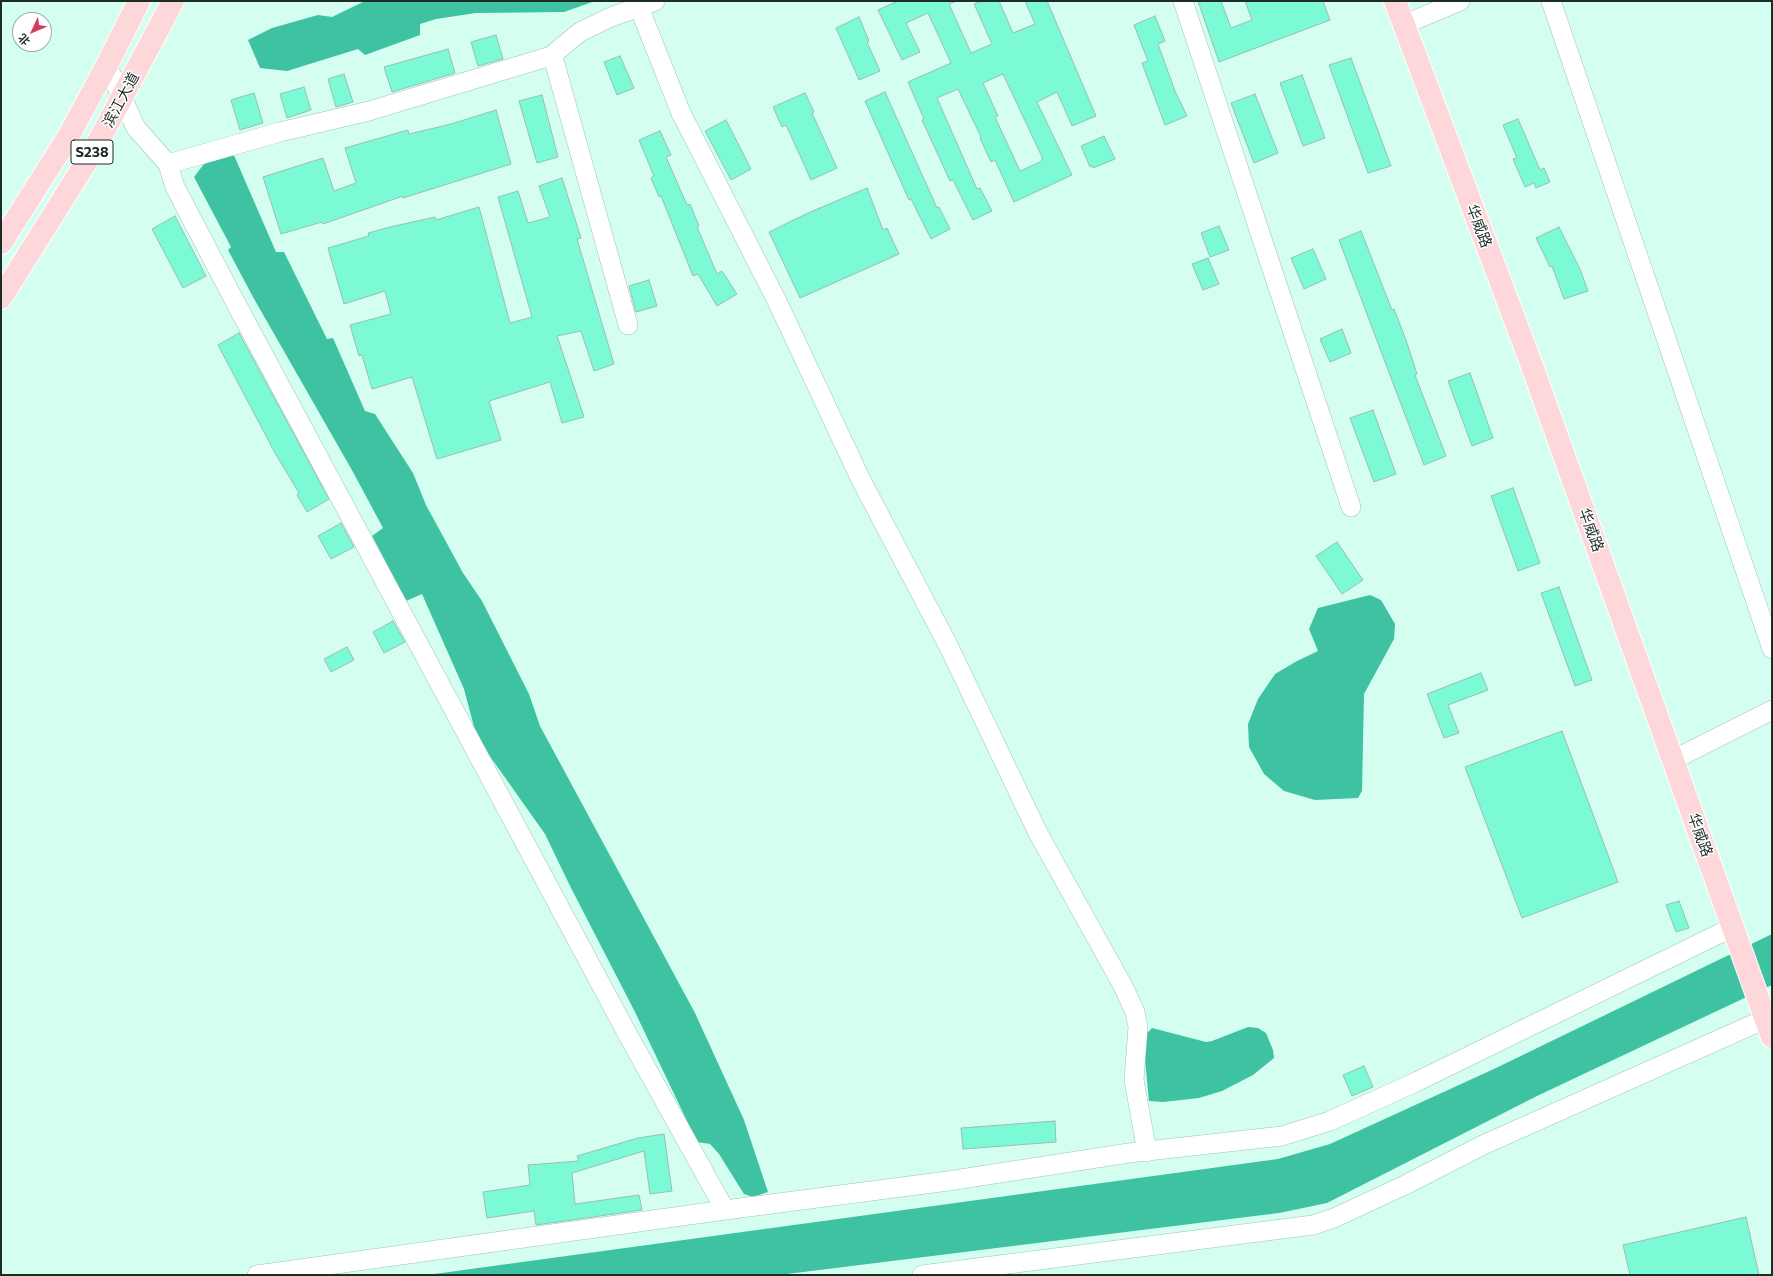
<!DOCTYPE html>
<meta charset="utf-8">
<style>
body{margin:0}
#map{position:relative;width:1773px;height:1276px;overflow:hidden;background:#d4fef0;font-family:Commissioner,"Noto Sans SC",sans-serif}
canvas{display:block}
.frame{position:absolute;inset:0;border:2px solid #1c2d27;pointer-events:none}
.north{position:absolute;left:12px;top:12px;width:40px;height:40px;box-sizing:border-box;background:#fff;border:1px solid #a4aba9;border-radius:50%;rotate:226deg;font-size:11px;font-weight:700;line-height:16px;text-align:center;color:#1c2d27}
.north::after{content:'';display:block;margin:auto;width:14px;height:18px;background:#cf3f5b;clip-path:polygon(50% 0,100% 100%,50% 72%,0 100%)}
</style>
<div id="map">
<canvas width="1773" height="1276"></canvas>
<div class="frame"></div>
<div class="north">北</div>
</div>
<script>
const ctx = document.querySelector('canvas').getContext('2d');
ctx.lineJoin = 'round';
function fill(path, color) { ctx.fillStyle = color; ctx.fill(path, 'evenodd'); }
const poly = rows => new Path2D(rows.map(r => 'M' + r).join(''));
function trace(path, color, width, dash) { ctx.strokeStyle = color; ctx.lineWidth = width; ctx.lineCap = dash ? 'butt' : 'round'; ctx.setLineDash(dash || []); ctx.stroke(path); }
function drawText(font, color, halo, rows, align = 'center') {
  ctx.font = font + ' Commissioner,"Noto Sans SC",sans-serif'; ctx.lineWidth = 3; ctx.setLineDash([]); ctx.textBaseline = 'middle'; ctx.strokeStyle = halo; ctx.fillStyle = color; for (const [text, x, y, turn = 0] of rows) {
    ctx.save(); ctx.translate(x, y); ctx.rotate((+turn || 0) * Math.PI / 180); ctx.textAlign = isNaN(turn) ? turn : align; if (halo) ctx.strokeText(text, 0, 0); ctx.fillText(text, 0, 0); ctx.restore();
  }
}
fill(poly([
 [365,1,595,1,564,12,476,13,436,19,420,24,420,35,365,55,358,49,287,71,260,68,248,40,272,28,318,15,332,17],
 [233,153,276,252,284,252,327,339,333,338,365,411,375,414,413,473,426,505,463,573,482,601,529,694,540,726,695,1013,744,1120,768,1192,753,1197,744,1194,719,1154,710,1144,697,1142,635,1012,570,886,545,834,477,738,464,689,422,594,406,601,372,536,383,528,353,472,253,297,228,250,231,247,194,177,207,160],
 [1370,595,1381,600,1395,624,1394,639,1364,694,1362,791,1358,798,1315,800,1284,791,1264,774,1249,747,1248,724,1258,699,1275,674,1297,661,1318,651,1309,629,1318,608],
 [1772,934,1772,985,1537,1096,1327,1203,1279,1213,779,1275,427,1275,1278,1159,1330,1144,1496,1068],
 [1248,1027,1258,1028,1266,1033,1273,1050,1274,1058,1253,1075,1222,1091,1199,1098,1163,1102,1149,1101,1144,1050,1147,1033,1152,1028,1206,1042,1212,1041]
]), '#3ec2a1');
const building = poly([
 [898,1,957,1,949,4,971,53,992,44,974,4,981,1,999,1,1013,33,1035,24,1025,1,1047,1,1096,116,1072,126,1057,92,1037,102,1072,175,1014,202,995,160,991,162,980,138,981,137,958,89,937,98,977,189,980,188,992,211,973,220,953,180,950,181,922,120,924,119,908,82,951,63,928,13,906,23,920,52,902,60,878,10,898,1],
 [1003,74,1042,157,1042,161,1020,171,995,117,998,116,983,83,1003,74],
 [1198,1,1221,1,1231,28,1252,20,1245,1,1323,1,1330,20,1219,62,1198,1],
 [1155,16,1165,41,1158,44,1175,91,1187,116,1165,125,1142,63,1148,61,1134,25,1155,16],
 [859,17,869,41,867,42,880,71,859,80,836,28,859,17],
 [496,35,503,59,478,66,471,42,496,35],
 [448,49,455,73,392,92,384,67,448,49],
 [620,56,634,88,617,95,604,62,620,56],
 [1351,58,1391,166,1368,173,1329,65,1351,58],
 [344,74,353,102,336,107,328,79,344,74],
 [1302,75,1325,138,1303,146,1280,83,1302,75],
 [304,87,311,110,287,118,280,94,304,87],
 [885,92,937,208,939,207,950,229,931,239,911,199,909,200,865,101,885,92],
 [254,93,263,123,240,130,231,100,254,93],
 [805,93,814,112,812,113,837,168,811,180,786,125,782,127,773,107,805,93],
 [1255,94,1278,153,1254,163,1231,103,1255,94],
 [542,95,558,157,537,163,519,101,542,95],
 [496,110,511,164,403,198,403,196,323,224,322,222,281,234,263,177,323,158,334,191,356,183,345,148,408,130,409,134,451,124,496,110],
 [1518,119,1540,170,1544,168,1550,182,1536,188,1534,183,1525,187,1513,159,1517,158,1503,125,1518,119],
 [726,120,751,169,731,180,705,131,726,120],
 [660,131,671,155,666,157,687,205,690,204,699,226,697,227,717,274,722,271,737,294,717,306,698,274,693,276,661,196,659,197,651,178,654,176,639,140,660,131],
 [1104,136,1115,159,1093,168,1092,165,1090,167,1081,146,1104,136],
 [562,178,581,238,577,239,614,364,594,371,581,331,557,336,584,417,562,423,550,382,489,401,501,440,437,459,412,377,372,389,362,355,359,356,350,325,391,314,385,291,344,304,328,248,369,236,368,233,390,227,435,217,436,220,479,207,510,323,532,317,498,197,518,191,528,223,550,217,539,186,562,178],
 [867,188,883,230,887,228,899,254,800,298,769,232,808,213,867,188],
 [175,216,206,276,183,288,152,229,175,216],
 [1219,226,1229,250,1210,257,1201,233,1219,226],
 [1559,227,1580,269,1588,291,1564,299,1552,266,1550,267,1536,238,1559,227],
 [1361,231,1392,310,1394,309,1406,340,1417,374,1415,375,1446,456,1424,465,1339,240,1361,231],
 [1313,249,1326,279,1304,289,1291,258,1313,249],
 [1208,258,1219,284,1203,290,1192,264,1208,258],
 [649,280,657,306,636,312,629,286,649,280],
 [1342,329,1351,353,1330,362,1320,339,1342,329],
 [239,333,329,499,307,512,297,495,299,493,275,453,218,345,239,333],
 [1470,373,1493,438,1472,446,1448,381,1470,373],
 [1373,410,1396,474,1374,482,1350,418,1373,410],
 [1513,488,1540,563,1518,571,1491,496,1513,488],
 [341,523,354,547,331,559,318,536,341,523],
 [1337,542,1363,580,1342,594,1316,556,1337,542],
 [1559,587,1592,680,1575,686,1541,593,1559,587],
 [393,621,405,642,384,653,373,632,393,621],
 [347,647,354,660,331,672,324,659,347,647],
 [1481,673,1488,690,1448,705,1459,733,1444,738,1427,694,1481,673],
 [1562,731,1618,882,1522,918,1465,767,1562,731],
 [1679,901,1689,928,1676,932,1666,905,1679,901],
 [1364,1066,1373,1087,1352,1096,1343,1075,1364,1066],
 [1055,1121,1056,1142,963,1149,961,1128,1055,1121],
 [664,1134,672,1191,650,1194,644,1151,572,1173,575,1204,639,1195,642,1210,536,1225,534,1211,487,1218,483,1192,530,1185,528,1165,579,1161,577,1156,638,1138,664,1134],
 [1746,1217,1759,1275,1630,1275,1623,1245,1746,1217]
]);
fill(building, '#7cf9d5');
trace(building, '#97bfb1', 1);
const minor = poly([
 [1183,1,1351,507],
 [1551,1,1772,649],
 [639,7,681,113,776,299,861,480,948,645,1038,833,1123,986,1135,1012,1138,1027,1134,1080,1147,1152],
 [1403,25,1460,1],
 [551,56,555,64,628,325],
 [107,65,136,128,168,164,280,132,369,111,551,56,580,32,611,17,655,1],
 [168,164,175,187,232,296,628,1035,725,1210],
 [1673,760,1772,710],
 [257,1275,725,1210,948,1181,1129,1153,1282,1136,1330,1121,1418,1081,1733,927],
 [922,1275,1313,1225,1334,1218,1405,1185,1483,1145,1772,1016]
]);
const major = poly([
 [1395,1,1532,366,1772,1037],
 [1,243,67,139,107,65,139,1],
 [1,298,95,148,173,1]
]);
trace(minor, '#9dc5b7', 20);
trace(major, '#fff', 24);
trace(minor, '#fff', 19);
trace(major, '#fdd7da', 22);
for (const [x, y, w] of [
 [92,152,42]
]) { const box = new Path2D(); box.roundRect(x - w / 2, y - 12, w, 24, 3); ctx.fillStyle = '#fff'; ctx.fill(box); trace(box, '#1c2d27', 1); }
drawText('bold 14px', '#1c2d27', null, [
 ["S238",92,152]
]);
drawText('15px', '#1c2d27', '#fff', [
 ["滨江大道",121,100,-62],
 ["华威路",1479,226,69],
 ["华威路",1591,530,70],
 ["华威路",1700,835,70]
]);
</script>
